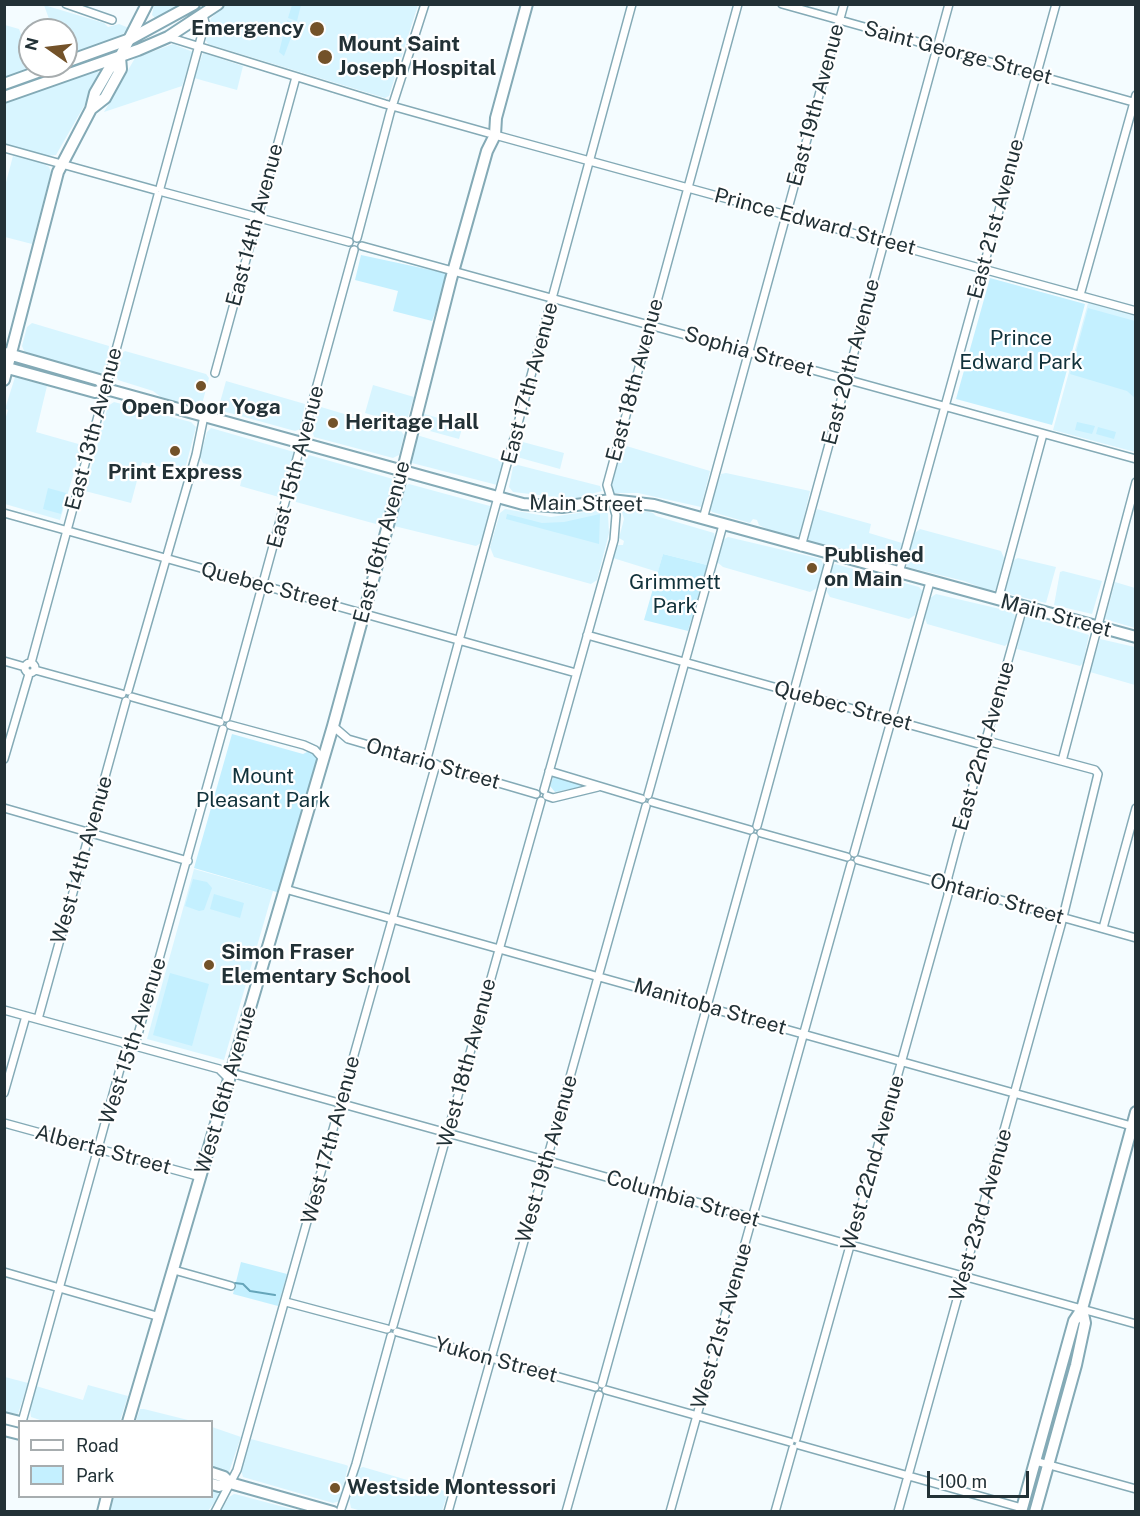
<!DOCTYPE html>
<style>
body{margin:0}
#map{position:relative;width:1140px;height:1516px;overflow:hidden;background:#f4fcff;font-family:"Public Sans",sans-serif}
canvas{display:block}
.frame{position:absolute;inset:0;border:6px solid #223136;pointer-events:none}
.legend{position:absolute;left:18px;top:1420px;width:195px;height:78px;box-sizing:border-box;background:#fff;border:2px solid #a7adaf;margin:0;padding:8px 10px;list-style:none;font-size:18px;color:#223136}
.legend li{display:flex;align-items:center;gap:12px;height:30px}
.legend b{width:30px;border:2px solid #a7adaf}
.north{position:absolute;left:18px;top:18px;width:60px;height:60px;box-sizing:border-box;background:#fff;border:2px solid #a7adaf;border-radius:50%;rotate:284deg;font-size:16px;font-weight:700;line-height:24px;text-align:center;color:#223136}
.north::after{content:'';display:block;margin:auto;width:21px;height:27px;background:#735229;clip-path:polygon(50% 0,100% 100%,50% 72%,0 100%)}
.scale{position:absolute;left:927px;top:1471px;width:102px;height:27px;box-sizing:border-box;border:3px solid #223136;border-top:0;padding-left:8px;font-size:18px;line-height:21px;white-space:nowrap;color:#223136;-webkit-text-stroke:4px #fff;paint-order:stroke}
</style>
<div id="map">
<canvas width="1140" height="1516"></canvas>
<div class="frame"></div>
<ul class="legend">
<li><b style="height:8px;background:#fff"></b>Road</li>
<li><b style="height:16px;background:#c4f0ff"></b>Park</li>
</ul>
<div class="north">N</div>
<div class="scale">100 m</div>
</div>
<script>
const ctx = document.querySelector('canvas').getContext('2d');
ctx.lineJoin = 'round';
function fill(path, color) { ctx.fillStyle = color; ctx.fill(path, 'evenodd'); }
const poly = rows => new Path2D(rows.map(r => 'M' + r).join(''));
function trace(path, color, width, dash) { ctx.strokeStyle = color; ctx.lineWidth = width; ctx.lineCap = dash ? 'butt' : 'round'; ctx.setLineDash(dash || []); ctx.stroke(path); }
function drawText(font, color, halo, rows, align = 'center') {
  ctx.font = font + ' "Public Sans",sans-serif'; ctx.lineWidth = 4.5; ctx.setLineDash([]); ctx.textBaseline = 'middle'; ctx.strokeStyle = halo; ctx.fillStyle = color; for (const [text, x, y, turn = 0] of rows) {
    ctx.save(); ctx.translate(x, y); ctx.rotate((+turn || 0) * Math.PI / 180); ctx.textAlign = isNaN(turn) ? turn : align; if (halo) ctx.strokeText(text, 0, 0); ctx.fillText(text, 0, 0); ctx.restore();
  }
}
fill(poly([
 [44,5,104,23,108,27,119,24,129,28,120,37,66,57,66,30,53,30],
 [154,5,181,5,156,19,152,15],
 [226,5,418,5,389,96,385,98,208,44,205,39,211,18],
 [5,25,19,29,26,47,30,46,30,66,41,66,5,79],
 [173,44,193,52,182,86,104,112,135,58],
 [203,53,243,66,237,90,194,78],
 [97,71,101,74,100,78,56,155,46,156,5,144,4,102],
 [13,156,42,163,49,167,51,172,32,244,5,237,5,186],
 [1088,303,1135,316,1135,452,1053,430],
 [32,323,109,346,106,370,101,374,25,353,22,346,27,327],
 [125,351,206,374,209,378,201,408,161,397,153,391,118,380,116,374,121,354],
 [15,377,47,386,36,432,82,445,60,520,5,504,4,423,8,410,5,409],
 [226,381,305,404,300,429,295,431,226,412,217,413],
 [373,385,414,397,406,423,402,424,365,413],
 [114,402,191,422,196,427,184,473,142,462,131,503,85,491,108,406],
 [321,407,401,431,404,435,399,455,393,458,314,437,312,430,318,409],
 [421,413,463,425,459,439,419,428],
 [211,428,294,452,284,494,279,497,240,486,243,474,203,463,200,457,207,432],
 [420,436,500,460,503,463,497,485,412,463,415,438],
 [519,441,564,453,560,469,517,457],
 [623,445,710,471,701,507,638,493,613,493,612,484],
 [309,455,393,479,394,484,383,521,376,524,296,502,294,497,305,458],
 [518,465,600,486,602,491,573,499,513,492,509,487,513,467],
 [726,473,810,491,800,534,795,538,771,531,759,525,757,520,753,519,750,523,712,512,710,509,712,500,721,474],
 [409,484,490,506,490,517,481,543,476,546,394,526,404,487],
 [627,508,653,513,656,516,714,533,715,539,707,565,663,554,658,572,613,558,617,545,623,545,624,541,619,538,624,519,622,512],
 [505,509,551,517,605,509,608,514,609,533,597,580,591,584,494,557,490,547,500,513],
 [817,509,871,524,869,533,902,543,898,562,889,563,886,560,857,552,852,546,847,550,809,541,807,536],
 [920,529,1001,551,1004,558,996,590,990,591,964,581,907,567,907,558,915,533],
 [728,537,821,559,824,566,817,588,810,592,723,567,717,562,723,540],
 [1018,558,1056,567,1046,603,1005,593,1014,560],
 [835,564,919,587,923,592,915,615,909,619,830,597,827,592,831,568],
 [1063,571,1102,581,1092,614,1054,605,1060,572],
 [1115,582,1135,588,1135,628,1105,619],
 [936,594,1013,612,1016,618,1009,642,1005,646,927,624,925,618,930,598],
 [1027,616,1089,635,1083,663,1080,666,1017,649,1023,621],
 [1100,639,1135,647,1135,685,1090,672],
 [194,869,273,891,224,1060,147,1039],
 [5,1377,28,1383,18,1414,5,1412],
 [88,1385,128,1396,120,1421,43,1421,31,1417,30,1410,36,1386,83,1400],
 [140,1409,144,1409,192,1421,136,1421],
 [212,1427,241,1437,229,1472,212,1468],
 [251,1439,346,1465,348,1466,340,1501,333,1503,243,1477,241,1470],
 [363,1467,448,1492,442,1511,365,1512,351,1508,349,1498,360,1468],
 [212,1489,219,1492,219,1496,208,1511,110,1512,114,1497,212,1496],
 [234,1494,235,1494,299,1511,221,1511,229,1497]
]), '#d8f5ff');
fill(poly([
 [292,5,301,5,297,21,288,18],
 [287,20,296,24,284,56,279,52],
 [361,255,445,273,446,284,432,321,393,311,398,291,355,280],
 [990,278,1085,304,1052,425,956,399],
 [1088,308,1135,321,1135,398,1127,391,1070,374],
 [1077,422,1095,426,1092,434,1075,430],
 [1098,427,1116,432,1114,439,1096,434],
 [48,488,66,493,61,514,43,509],
 [507,514,542,523,564,522,600,514,599,544,506,519],
 [663,554,707,565,688,631,644,620],
 [232,734,303,754,309,751,316,753,319,758,280,893,194,868],
 [554,775,585,784,585,786,555,792,550,786],
 [193,879,207,882,212,888,204,910,199,911,185,906],
 [214,894,244,903,240,918,210,909],
 [170,973,209,984,192,1046,153,1035],
 [241,1262,287,1274,278,1306,233,1294],
 [1078,1326,1072,1366,1045,1460,1041,1459]
]), '#c4f0ff');
trace(poly([
 [235,1283,243,1284,250,1291,275,1295]
]), '#65a5ba', 2);
const street = poly([
 [66,4,112,20],
 [782,4,1133,102],
 [168,37,385,104,488,133],
 [495,135,1136,311],
 [4,148,155,190],
 [160,188,205,23,203,14],
 [163,192,349,242],
 [357,238,390,113,425,4],
 [362,246,1136,459],
 [1080,295,1136,95],
 [215,373,296,77],
 [4,513,576,673],
 [703,519,844,4],
 [801,547,949,4],
 [899,573,1056,4],
 [998,600,1043,434],
 [587,635,979,744,991,742,1095,770,1098,774,1061,925,898,1512],
 [4,661,25,667],
 '25 668a5 5 0 1 1 10 0a5 5 0 1 1-10 0Z',
 [31,663,158,195],
 [35,670,122,694],
 [128,691,196,455,204,416],
 [132,697,220,722],
 [226,718,354,250],
 [230,725,304,745,315,750,323,759],
 [333,726,348,739,536,794],
 [4,759,29,674],
 [1062,761,1136,482],
 [426,762,632,4],
 [549,771,642,799],
 [544,790,614,540,616,515,607,485,738,4],
 [648,795,723,525],
 [547,796,553,798,598,787],
 [652,802,750,830],
 [4,808,188,861],
 [757,826,831,555],
 [761,833,847,857],
 [854,853,930,582],
 [858,860,1136,938],
 [285,889,1135,1127],
 [1103,928,1136,808],
 [4,1010,219,1069,230,1080],
 [38,1019,126,701],
 [231,1073,1136,1324],
 [4,1093,26,1016],
 [4,1123,201,1177],
 [174,1270,231,1286],
 [4,1272,160,1317],
 [286,1302,387,1329],
 [393,1326,541,801],
 [397,1332,595,1387],
 [602,1384,754,837],
 [606,1390,790,1442],
 [22,1422,125,1051,137,1038,223,729],
 [796,1439,948,895,948,877,957,843,1023,607],
 [799,1445,1022,1508],
 [1035,1461,1136,1489],
 [215,1512,237,1470,436,764],
 [340,1512,356,1464,391,1336],
 [448,1512,646,806],
 [566,1512,599,1395],
 [670,1512,851,864],
 [775,1512,793,1448]
]);
const secondary = poly([
 [91,109,105,98,121,69,120,57],
 [5,353,99,380,106,389],
 [4,367,95,392,106,389,523,504,562,507,611,500,654,505,1136,637],
 [4,380,58,172,91,109,95,93,109,69,120,57,147,4],
 [4,1418,20,1422],
 [128,1422,333,726,399,485,451,279,487,151,495,135,496,118,527,4],
 [4,1430,20,1434],
 [212,1473,224,1477,230,1483,333,1512],
 [212,1484,219,1486,230,1483],
 [103,1512,107,1496],
 [1021,1512,1074,1321,1082,1309,1136,1112],
 [1035,1512,1076,1365,1085,1323,1082,1309]
]);
const primary = poly([
 [66,62,130,39,194,4],
 [4,84,54,66],
 [4,97,138,50,168,37,218,4]
]);
trace(street, '#84aab6', 10);
trace(secondary, '#84aab6', 14);
trace(primary, '#84aab6', 14);
trace(street, '#fff', 7);
trace(secondary, '#fff', 10);
trace(primary, '#fff', 10);
for (const [x, y, r, color] of [
 [317,29,8,"#735229"],
 [325,57,8,"#735229"],
 [201,386,6,"#735229"],
 [333,423,6,"#735229"],
 [175,451,6,"#735229"],
 [812,568,6,"#735229"],
 [209,965,6,"#735229"],
 [335,1488,6,"#735229"]
]) { const dot = new Path2D(); dot.arc(x, y, r, 0, 2 * Math.PI); ctx.fillStyle = color; ctx.fill(dot); trace(dot, '#fff', 2); }
drawText('bold 21px', '#223136', '#fff', [
 ["Emergency",304,29,"right"],
 ["Mount Saint",338,45],
 ["Joseph Hospital",338,69],
 ["Open Door Yoga",201,408,"center"],
 ["Heritage Hall",345,423],
 ["Print Express",175,473,"center"],
 ["Published",824,556],
 ["on Main",824,580],
 ["Simon Fraser",221,953],
 ["Elementary School",221,977],
 ["Westside Montessori",347,1488]
], 'left');
drawText('21px', '#223136', '#fff', [
 ["Saint George Street",958,53,15],
 ["East 19th Avenue",816,105,-75],
 ["East 21st Avenue",996,219,-75],
 ["Prince Edward Street",815,222,15],
 ["East 14th Avenue",255,225,-75],
 ["Sophia Street",749,352,16],
 ["East 20th Avenue",851,362,-75],
 ["East 18th Avenue",635,380,-75],
 ["East 17th Avenue",530,383,-75],
 ["East 13th Avenue",94,429,-75],
 ["East 15th Avenue",296,467,-75],
 ["Main Street",586,504,1],
 ["East 16th Avenue",382,542,-75],
 ["Quebec Street",270,587,15],
 ["Main Street",1056,616,15],
 ["Quebec Street",843,706,15],
 ["East 22nd Avenue",984,746,-74],
 ["Ontario Street",433,764,16],
 ["West 14th Avenue",82,860,-74],
 ["Ontario Street",997,899,16],
 ["Manitoba Street",710,1007,16],
 ["West 15th Avenue",133,1041,-72],
 ["West 18th Avenue",467,1063,-75],
 ["West 16th Avenue",226,1090,-74],
 ["West 17th Avenue",331,1140,-75],
 ["Alberta Street",103,1150,15],
 ["West 19th Avenue",547,1159,-74],
 ["West 22nd Avenue",873,1163,-74],
 ["Columbia Street",683,1199,16],
 ["West 23rd Avenue",981,1215,-74],
 ["West 21st Avenue",722,1326,-74],
 ["Yukon Street",496,1360,15]
]);
drawText('21px', '#11323b', '#fff', [
 ["Prince",1021,339],
 ["Edward Park",1021,363],
 ["Grimmett",675,583],
 ["Park",675,607],
 ["Mount",263,777],
 ["Pleasant Park",263,801]
]);
</script>
